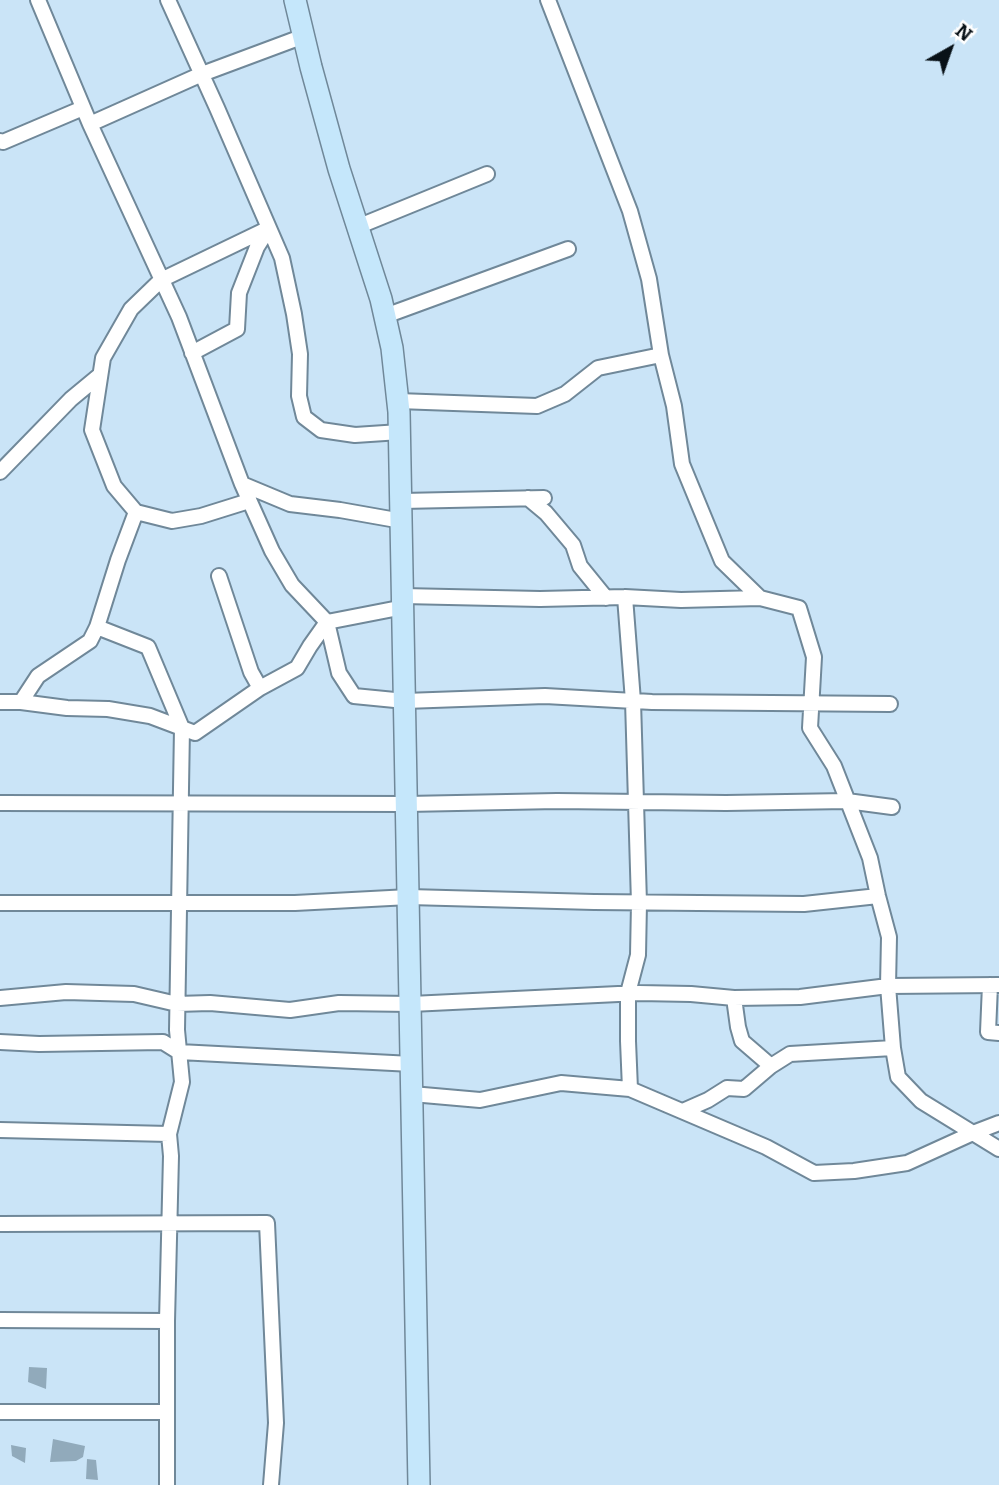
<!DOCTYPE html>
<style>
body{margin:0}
#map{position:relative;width:999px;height:1485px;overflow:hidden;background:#cae4f7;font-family:Bitter,serif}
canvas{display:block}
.north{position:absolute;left:915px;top:14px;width:70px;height:70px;-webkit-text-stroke:5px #fff;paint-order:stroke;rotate:40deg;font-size:19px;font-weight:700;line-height:28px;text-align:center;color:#081117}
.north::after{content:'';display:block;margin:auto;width:24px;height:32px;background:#081117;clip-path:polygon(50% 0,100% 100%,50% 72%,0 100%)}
</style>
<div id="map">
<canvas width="999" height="1485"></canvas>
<div class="north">N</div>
</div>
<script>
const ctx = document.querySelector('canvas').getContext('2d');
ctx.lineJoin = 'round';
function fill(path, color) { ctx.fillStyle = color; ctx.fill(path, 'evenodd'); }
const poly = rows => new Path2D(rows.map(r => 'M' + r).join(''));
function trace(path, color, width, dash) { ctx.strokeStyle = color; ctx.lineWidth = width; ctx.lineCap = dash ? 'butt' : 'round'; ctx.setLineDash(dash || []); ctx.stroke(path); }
fill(poly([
 [29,1367,47,1368,46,1389,28,1382],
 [53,1439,85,1446,83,1457,76,1461,50,1462],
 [11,1445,26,1448,25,1463,12,1456],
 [87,1459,96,1460,98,1480,86,1479]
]), '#91aabb');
const minor = poly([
 [38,0,90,124,179,317,242,484,290,504,340,510,402,521],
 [168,0,217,108,282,258,294,314,300,354,299,396,304,417,321,430,355,435,400,432],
 [548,0,630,211,649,279,661,355,674,406,682,464,722,561,760,598,799,608,814,657,810,728,834,766,870,858,878,896,889,937,888,986,893,1048,898,1077,921,1101,999,1149],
 [90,124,202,74,304,36],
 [0,141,3,142,83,108],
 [357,227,487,174],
 [385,316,568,249],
 [192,353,237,329,239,293,257,247,269,228,161,280,131,309,103,358,92,430,114,486,136,512,172,521,201,516,249,501],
 [398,401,537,406,565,394,598,368,661,355],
 [0,472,71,399,100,375],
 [242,484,272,551,292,585,327,622,339,673,354,696,405,701,545,696,652,702,890,704],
 [528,498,546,513,573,545,580,566,606,598],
 [402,501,544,498],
 [219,576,251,672,260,688],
 [403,596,540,599,625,597,681,600,760,598],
 [625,597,633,701,639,903,638,955,628,993,628,1041,630,1089],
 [97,627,148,647,182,728,177,1030,182,1082,169,1134,171,1156,167,1321,167,1485],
 [0,702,21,702,67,708,108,709,150,716,195,733,260,688,297,668,310,646,327,622,404,607],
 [21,702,38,676,90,641,97,627,118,560,136,512],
 [0,803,407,804,557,801,726,803,847,801,892,807],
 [0,903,295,903,409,897,594,902,804,904,878,896],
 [990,985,988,1032,999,1033],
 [0,998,66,992,134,994,177,1004,210,1003,290,1010,339,1003,411,1004,639,993,691,994,734,998,800,997,888,986,999,985],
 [734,998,738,1027,742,1041,771,1066],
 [0,1042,39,1044,163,1042,179,1052,412,1064],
 [412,1094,480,1100,561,1083,630,1089,766,1147,814,1173,854,1171,907,1163,973,1133,999,1123],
 [683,1111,708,1100,727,1088,744,1089,771,1066,790,1054,893,1048],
 [0,1130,169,1134],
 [0,1224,267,1223,276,1423,271,1485],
 [0,1320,167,1321],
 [0,1412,167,1412]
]);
const secondary = poly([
 [295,0,311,67,339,169,381,299,392,348,399,412,419,1485]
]);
trace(minor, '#708899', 18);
trace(secondary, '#708899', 24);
trace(minor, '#fff', 14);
trace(secondary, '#c5e7fb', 21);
</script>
